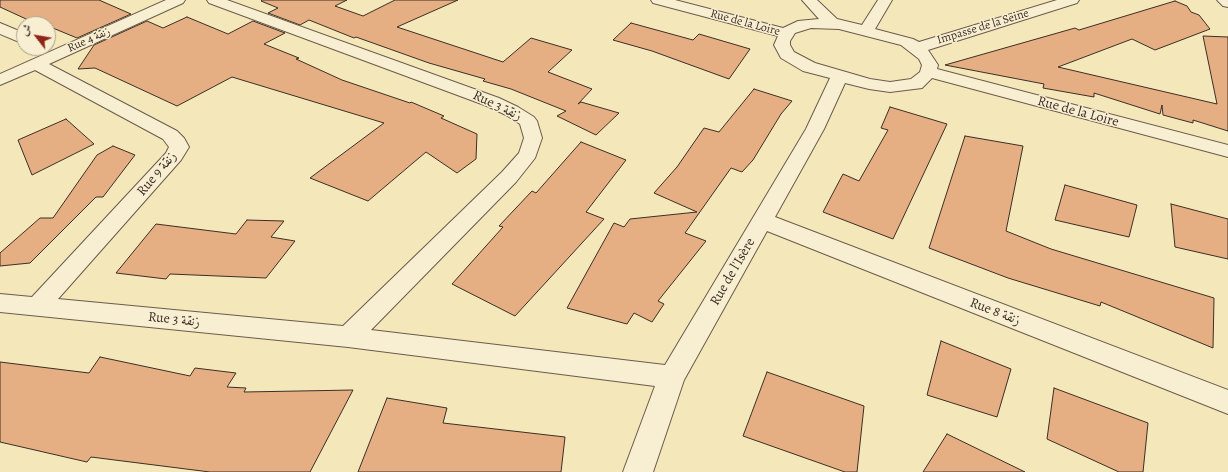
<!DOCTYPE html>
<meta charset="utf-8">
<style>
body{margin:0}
#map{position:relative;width:1228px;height:472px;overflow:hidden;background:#f4e7ba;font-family:Alegreya,Amiri,serif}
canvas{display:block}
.north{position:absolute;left:16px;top:16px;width:40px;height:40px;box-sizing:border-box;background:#f8efd2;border:1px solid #ada28d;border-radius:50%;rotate:301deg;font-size:11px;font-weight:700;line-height:16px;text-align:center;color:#3c2e26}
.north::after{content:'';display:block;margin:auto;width:14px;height:18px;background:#8f2418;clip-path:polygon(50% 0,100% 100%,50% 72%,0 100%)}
</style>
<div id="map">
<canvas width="1228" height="472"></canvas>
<div class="north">ش</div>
</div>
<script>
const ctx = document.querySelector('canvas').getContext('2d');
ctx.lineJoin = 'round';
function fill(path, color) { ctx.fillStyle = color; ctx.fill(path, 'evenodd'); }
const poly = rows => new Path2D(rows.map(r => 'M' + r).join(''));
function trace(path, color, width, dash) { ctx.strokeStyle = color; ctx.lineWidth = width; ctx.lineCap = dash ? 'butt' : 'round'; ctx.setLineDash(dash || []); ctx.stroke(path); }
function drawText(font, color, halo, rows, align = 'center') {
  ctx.font = font + ' Alegreya,Amiri,serif'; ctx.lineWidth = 3; ctx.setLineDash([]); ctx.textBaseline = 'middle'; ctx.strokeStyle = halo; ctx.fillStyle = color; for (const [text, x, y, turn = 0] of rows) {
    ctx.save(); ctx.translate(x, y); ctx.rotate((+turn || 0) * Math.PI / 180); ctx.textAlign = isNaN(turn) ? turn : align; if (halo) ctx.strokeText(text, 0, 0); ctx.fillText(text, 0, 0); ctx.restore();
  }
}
const building = poly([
 [0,0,99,0,131,14,77,38,48,26,48,24,41,23,37,24,0,7,0,0],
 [262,0,347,0,335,6,363,16,395,0,458,0,397,27,503,62,531,38,572,50,548,72,592,89,578,104,581,102,619,113,596,135,557,116,566,111,511,89,483,81,485,79,429,63,356,37,354,38,309,20,300,25,268,13,278,8,261,1,262,0],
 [1175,1,1187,6,1191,12,1199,15,1210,29,1155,50,1132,39,1058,67,1217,104,1203,36,1228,37,1228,131,1193,120,1193,123,1163,115,1162,105,1160,114,1094,93,1094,97,1043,88,1044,84,945,65,1075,28,1079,30,1175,1],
 [187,17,228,34,253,21,285,33,264,44,299,58,296,59,342,80,410,103,411,102,444,116,441,118,477,134,476,159,457,173,426,152,368,201,310,178,384,123,232,77,177,106,95,68,78,69,94,45,147,21,163,28,187,17],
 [631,23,693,40,699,34,750,49,729,79,652,51,613,40,631,23],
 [754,89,792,101,781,114,753,160,742,172,731,168,685,233,706,241,658,301,664,304,652,322,634,313,627,324,567,308,614,223,624,227,630,219,697,212,654,193,677,167,704,128,719,132,754,89],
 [890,107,947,124,893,239,823,212,843,174,859,181,888,130,881,128,890,107],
 [66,119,94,144,32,175,18,140,66,119],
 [965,136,1023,146,1006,231,1051,249,1214,298,1213,348,1101,302,1100,306,1008,278,929,248,965,136],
 [581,142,626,160,586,212,604,219,515,316,452,284,503,227,499,226,532,191,536,193,581,142],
 [113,146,135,155,103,197,96,197,30,263,0,266,0,253,40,218,53,218,97,155,113,146],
 [1065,185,1137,205,1129,237,1055,220,1065,185],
 [1171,204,1228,219,1228,259,1175,247,1171,204],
 [247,220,284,221,271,237,295,241,266,278,170,274,166,279,116,273,156,224,236,234,247,220],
 [941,341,1011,369,997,417,927,395,941,341],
 [100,357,190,376,195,368,236,373,227,387,246,388,244,392,353,390,310,472,210,472,91,457,87,462,0,442,0,362,89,373,100,357],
 [767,372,864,406,857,472,845,472,743,436,767,372],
 [1054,388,1148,423,1143,472,1119,472,1047,439,1054,388],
 [387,398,447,408,443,423,565,437,561,472,358,472,387,398],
 [947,434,1025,472,923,472,947,434]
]);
fill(building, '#e5af83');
trace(building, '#3c2e26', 1);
const minor = poly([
 [166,0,185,0,183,3,49,64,177,131,184,138,189,147,181,160,58,299,343,326,502,172,519,153,524,138,520,124,506,115,487,106,209,3,207,0,227,0,499,98,518,107,534,117,537,121,542,138,535,158,516,182,371,330,665,365,806,129,830,78,803,71,781,58,774,45,778,36,653,3,651,0,675,0,783,28,798,21,819,19,802,0,817,0,837,19,862,25,878,0,892,0,875,29,913,39,919,42,1057,0,1079,0,1077,3,928,50,938,65,937,69,1228,145,1228,157,932,78,922,88,890,92,869,89,845,83,824,129,775,217,1228,390,1228,414,767,231,684,380,653,472,623,472,655,386,348,347,0,312,0,294,32,297,166,153,169,147,163,139,35,70,0,85,0,74,166,0],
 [811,28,839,29,901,45,919,59,922,65,920,72,911,79,890,82,870,79,815,63,794,52,790,45,790,41,795,33,811,28],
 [1217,0,1228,0,1228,7,1223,6,1217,0],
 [0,23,24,33,24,44,0,34,0,23]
]);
trace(minor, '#6a5c4b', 2);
fill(minor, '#f8efd2');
drawText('12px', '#3c2e26', '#f8efd2', [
 ["Rue de la Loire",745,23,15],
 ["Impasse de la Seine",983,27,-17],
 ["Rue 4 زنقة",89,40,-24]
]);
drawText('14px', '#3c2e26', '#f8efd2', [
 ["Rue 3 زنقة",497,106,25],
 ["Rue de la Loire",1078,112,15],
 ["Rue 9 زنقة",157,174,-50],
 ["Rue de l'Isère",733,272,-60],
 ["Rue 8 زنقة",995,312,21],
 ["Rue 3 زنقة",174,320,6]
]);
</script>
